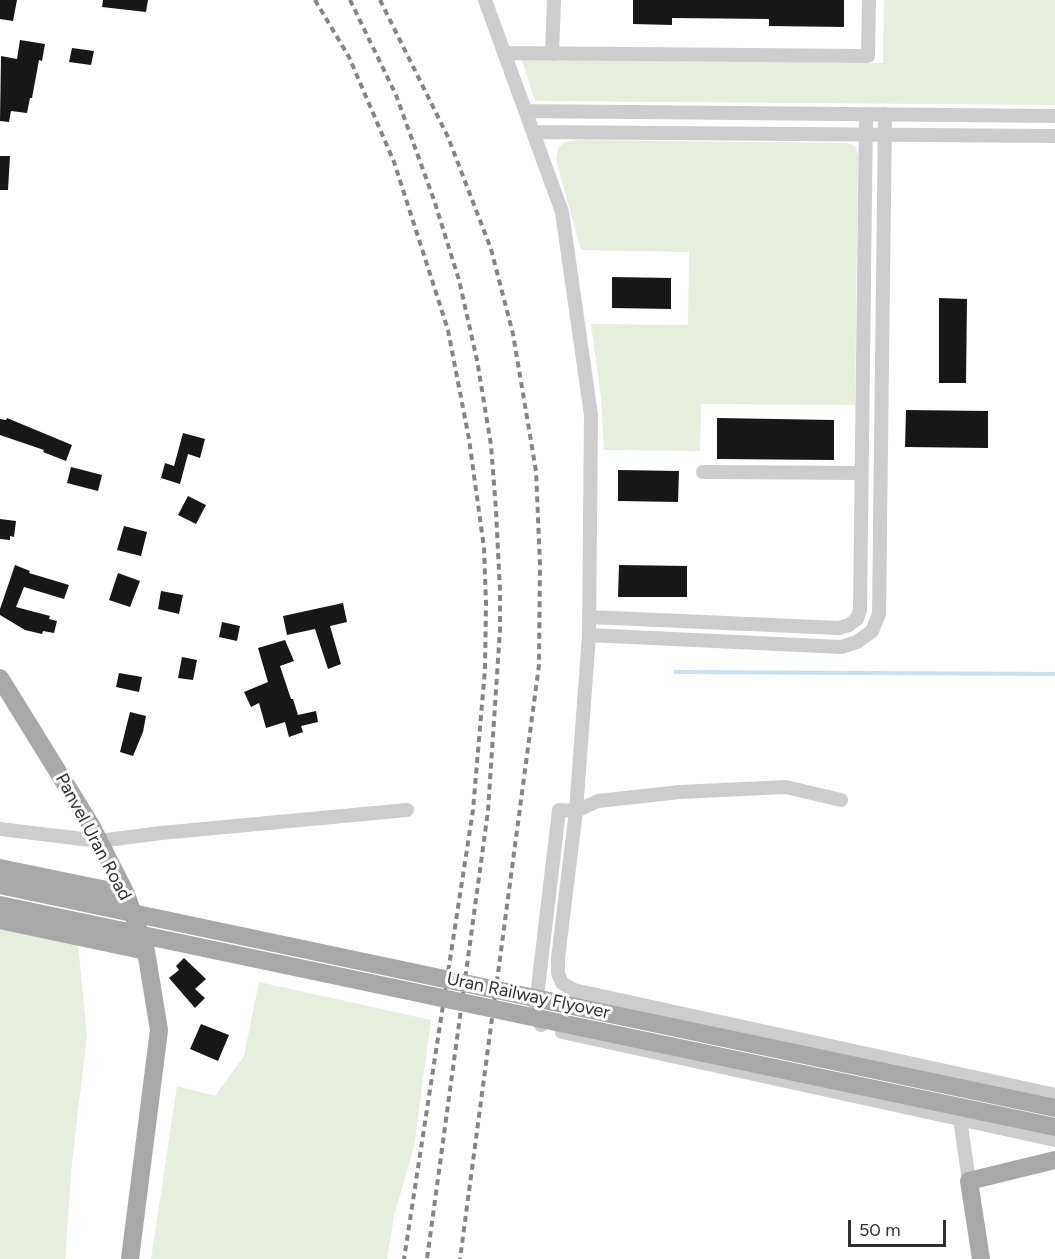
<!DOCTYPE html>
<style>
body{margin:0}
#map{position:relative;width:1055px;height:1259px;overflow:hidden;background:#fff;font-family:Figtree,sans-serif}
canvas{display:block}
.scale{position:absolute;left:848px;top:1220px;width:98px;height:27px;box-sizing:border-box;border:3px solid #303030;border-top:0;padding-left:8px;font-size:18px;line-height:21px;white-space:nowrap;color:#303030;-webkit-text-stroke:4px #fff;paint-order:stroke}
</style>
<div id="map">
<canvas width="1055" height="1259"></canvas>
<div class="scale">50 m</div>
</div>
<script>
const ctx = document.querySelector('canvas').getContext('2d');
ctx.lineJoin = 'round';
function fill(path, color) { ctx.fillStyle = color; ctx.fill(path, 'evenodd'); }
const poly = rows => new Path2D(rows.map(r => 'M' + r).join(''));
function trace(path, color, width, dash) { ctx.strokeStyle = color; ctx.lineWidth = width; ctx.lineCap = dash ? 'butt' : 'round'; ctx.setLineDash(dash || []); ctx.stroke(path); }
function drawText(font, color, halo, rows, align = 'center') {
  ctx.font = font + ' Figtree,sans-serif'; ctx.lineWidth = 6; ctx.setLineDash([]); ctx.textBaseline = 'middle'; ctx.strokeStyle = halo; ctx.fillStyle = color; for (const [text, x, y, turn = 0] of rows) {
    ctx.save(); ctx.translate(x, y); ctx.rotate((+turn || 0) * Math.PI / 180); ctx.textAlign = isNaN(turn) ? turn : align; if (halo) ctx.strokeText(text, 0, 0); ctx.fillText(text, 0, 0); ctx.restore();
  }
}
fill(poly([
 [884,0,1055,0,1055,105,535,101,522,60,883,63],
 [577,140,848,143,855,146,858,155,855,405,701,404,700,451,604,450,601,397,591,324,688,325,689,252,581,250,556,160,558,148,565,142],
 [0,928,78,945,87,1036,72,1162,65,1259,0,1259],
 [259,982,431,1020,414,1147,394,1216,387,1259,151,1259,177,1086,215,1096,244,1056]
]), '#e6eede');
trace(poly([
 [675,672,1055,674]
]), '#c9e0ef', 4);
fill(poly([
 [0,0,17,0,13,21,0,19],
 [103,0,148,0,146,12,102,7],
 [633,0,844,0,844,27,769,26,769,19,672,18,672,25,633,24],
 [20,40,45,44,42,61,39,60,32,98,30,98,27,113,11,111,9,122,0,121,1,56,17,59],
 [72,48,94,51,91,65,69,62],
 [0,156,10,156,8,190,0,190],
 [612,277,671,278,671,309,612,308],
 [939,298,967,299,966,383,939,383],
 [906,410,988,411,988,448,905,447],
 [7,418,72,445,66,461,43,452,44,450,0,435,0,419,6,420],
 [717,418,834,420,834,460,717,459],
 [183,433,205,439,200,458,188,454,180,484,161,478,165,463,174,466],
 [71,467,102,475,98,491,67,483],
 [618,470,679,471,678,502,618,501],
 [188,496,206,505,196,524,178,515],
 [0,519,16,521,14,537,10,536,10,540,0,539],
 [124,526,147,532,141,556,117,550],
 [15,565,30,571,29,573,69,585,64,599,24,587,16,607,50,616,49,619,57,621,54,633,43,631,42,634,25,630,0,615,0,609],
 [619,565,687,566,687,597,618,597],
 [118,573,140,581,130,607,109,600],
 [161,591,183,595,179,614,158,609],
 [343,603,347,622,330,626,341,664,328,669,315,629,287,635,283,616],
 [222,622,240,626,237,641,219,637],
 [285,640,294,661,280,666,291,699,293,699,298,715,316,711,318,722,301,726,303,732,289,737,285,722,266,728,259,703,251,707,244,692,268,682,258,648],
 [182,657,197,660,193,680,178,678],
 [119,673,142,677,139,692,116,687],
 [130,712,146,716,143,732,133,756,120,752],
 [184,958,206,979,195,989,205,998,195,1008,169,978,179,970,176,966],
 [201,1024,229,1035,218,1061,190,1049]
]), '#171717');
trace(poly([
 [485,0,562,212,591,415,589,635,576,811,558,958,558,973,562,983,574,990,1055,1095],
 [505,53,868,56,869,0],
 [552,54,554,0],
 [525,111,1055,116],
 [533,132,1055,136],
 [703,472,861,473],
 [590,617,839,628,849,625,857,619,860,610,866,114],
 [589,635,841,647,857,642,872,631,879,614,885,114],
 [0,829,99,841,161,833,407,810],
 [541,1025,535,1013,559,810,576,811,598,801,680,792,786,787,841,800],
 [562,1032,1055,1140],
 [960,1119,969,1181]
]), '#cdcdcd', 14);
trace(poly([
 [0,678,92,827,126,894,146,951,159,1030,130,1259],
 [0,868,126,894],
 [0,920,146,951],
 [981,1259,969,1181,1055,1160]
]), '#a8a8a8', 18);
trace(poly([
 [315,0,349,57,394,162,448,330,469,439,484,548,486,603,485,669,473,810,404,1259],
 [350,0,396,95,434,200,459,280,477,360,491,445,496,510,500,591,500,630,488,811,427,1259],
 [380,0,448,137,491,249,513,334,536,471,540,564,539,665,460,1259]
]), '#858585', 4, [6, 4.5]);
trace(poly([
 [0,885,1055,1108],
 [0,905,1055,1127]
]), '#a8a8a8', 18);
drawText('18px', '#303030', '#fff', [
 ["Panvel Uran Road",93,837,62],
 ["Uran Railway Flyover",528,996,12]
]);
</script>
